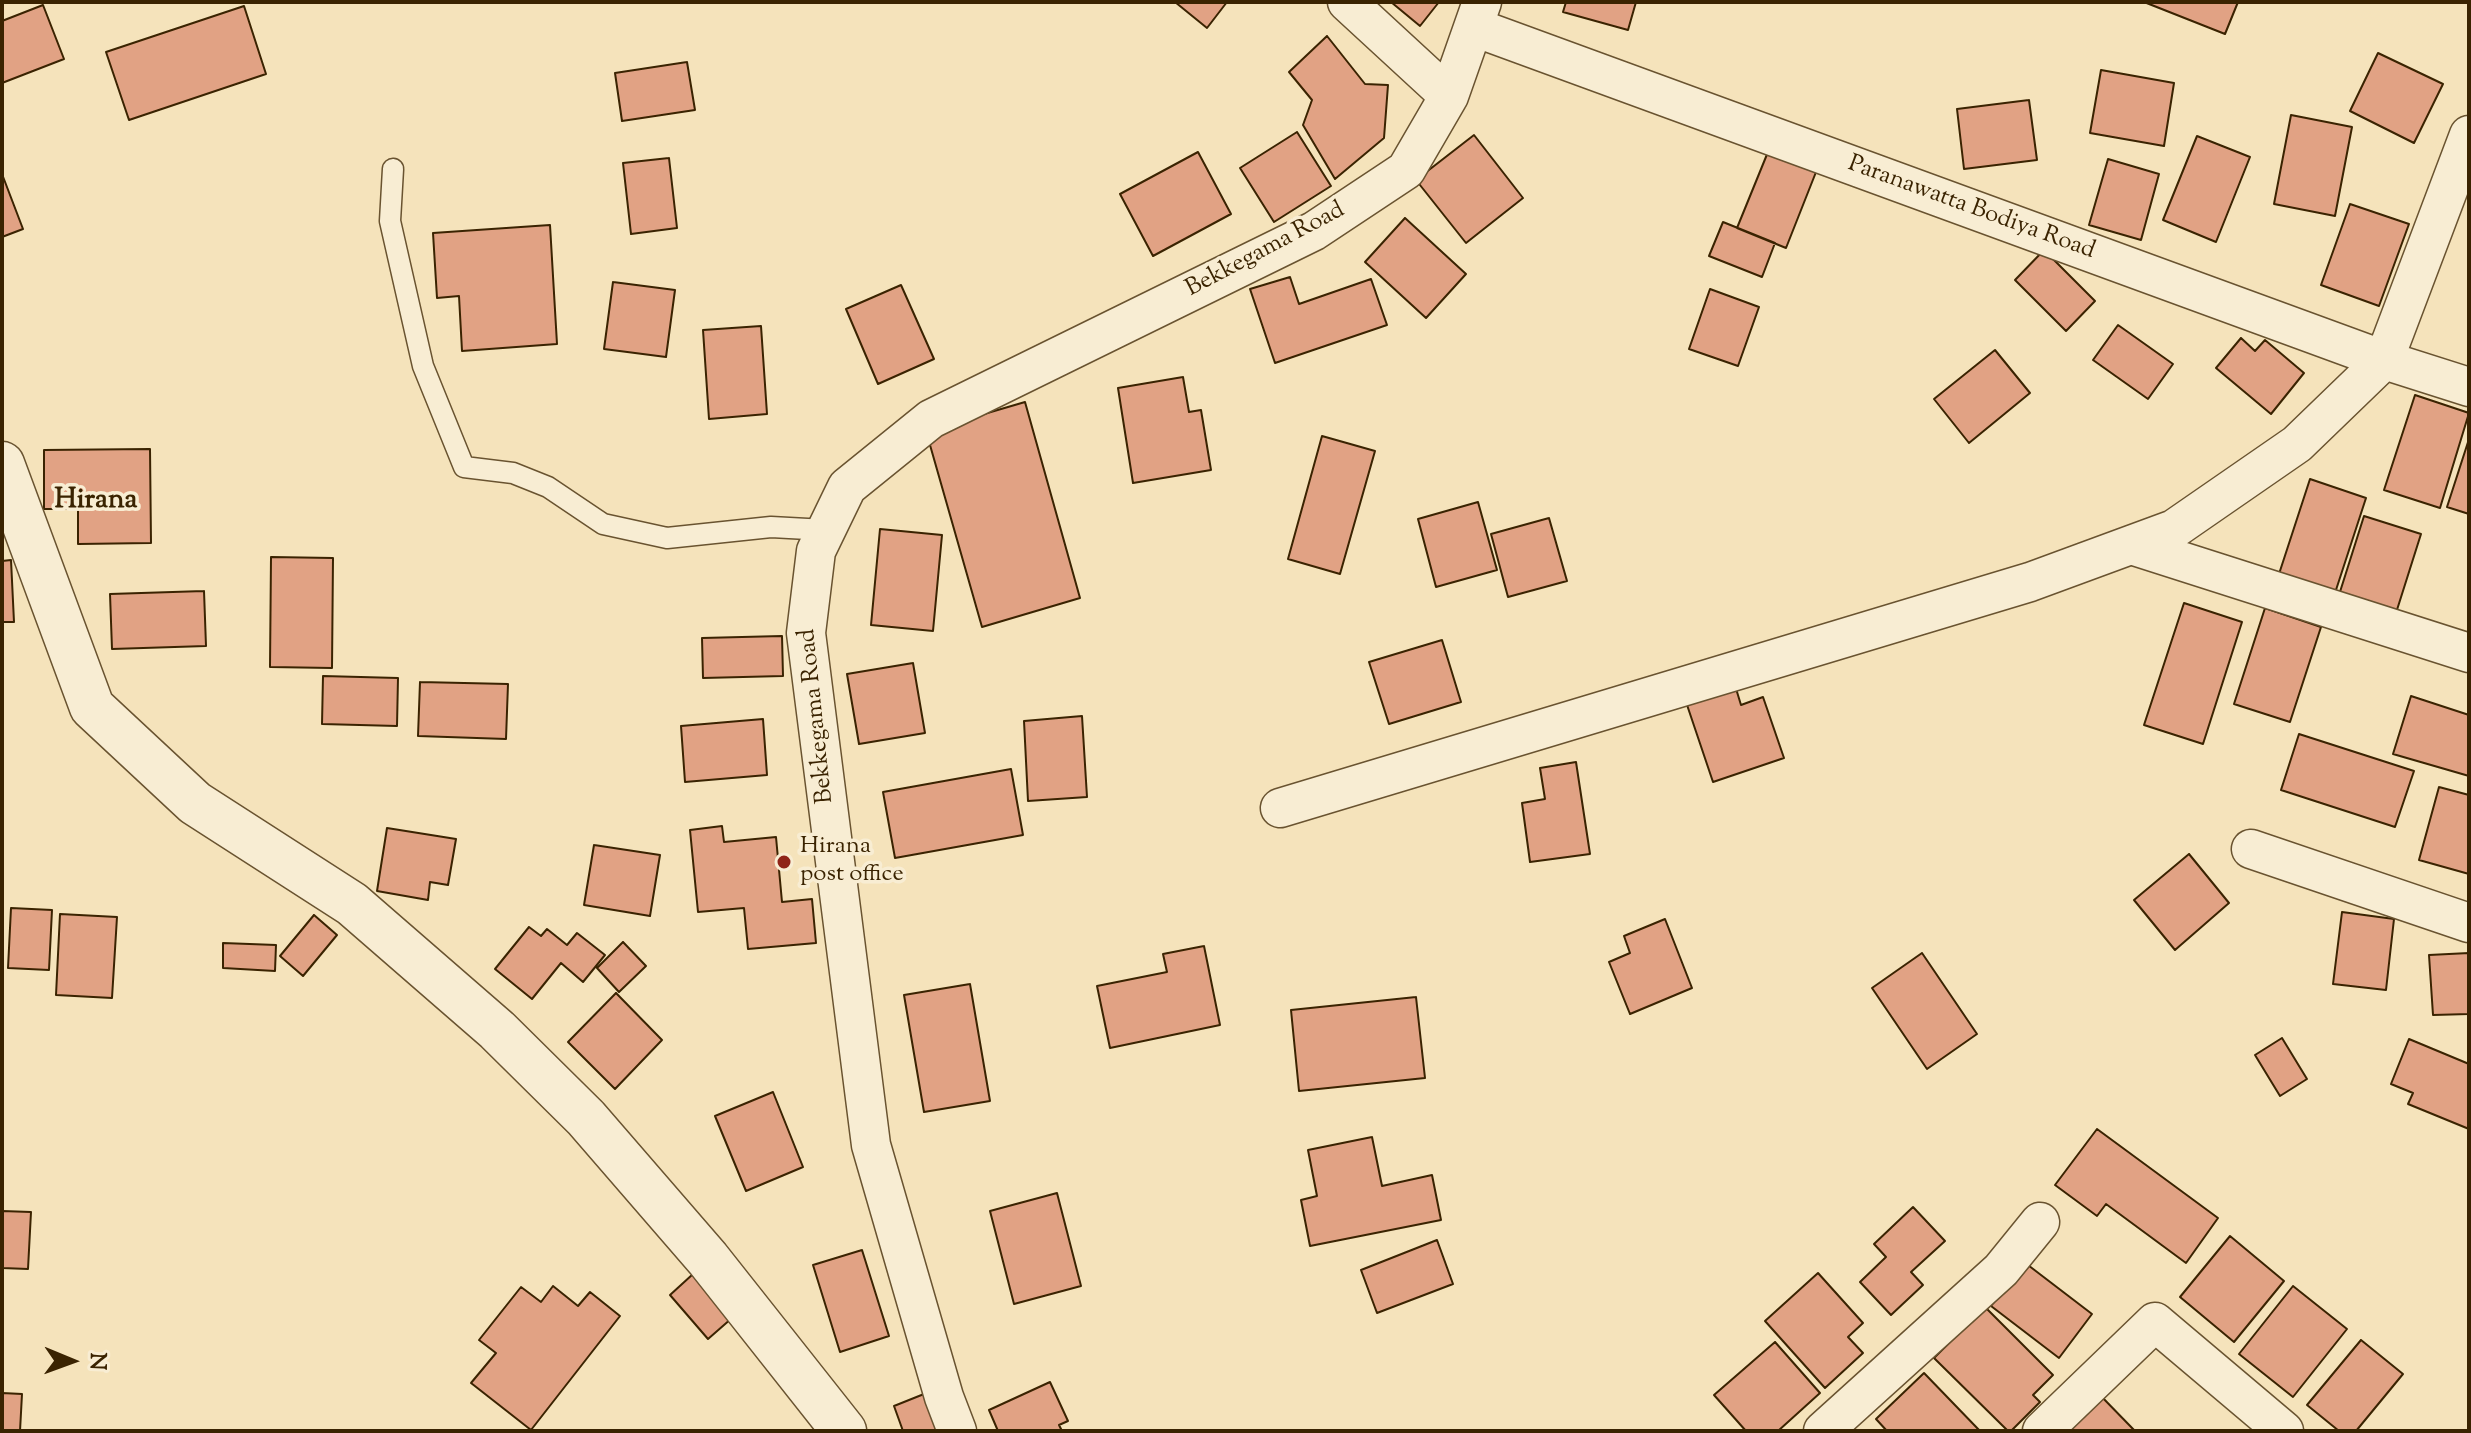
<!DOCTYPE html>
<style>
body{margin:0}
#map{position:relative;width:2471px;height:1433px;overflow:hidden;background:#f5e3bb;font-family:"Sorts Mill Goudy",serif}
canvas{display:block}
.frame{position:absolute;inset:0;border:4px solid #3a2301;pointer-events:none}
.north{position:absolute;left:32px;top:1321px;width:80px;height:80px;-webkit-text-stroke:6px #f8edd3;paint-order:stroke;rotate:91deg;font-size:22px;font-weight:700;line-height:32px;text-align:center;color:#3a2301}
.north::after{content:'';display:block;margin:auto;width:28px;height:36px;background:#3a2301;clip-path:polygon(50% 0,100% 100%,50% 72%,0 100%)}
</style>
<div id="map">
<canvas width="2471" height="1433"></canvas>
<div class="frame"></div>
<div class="north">N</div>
</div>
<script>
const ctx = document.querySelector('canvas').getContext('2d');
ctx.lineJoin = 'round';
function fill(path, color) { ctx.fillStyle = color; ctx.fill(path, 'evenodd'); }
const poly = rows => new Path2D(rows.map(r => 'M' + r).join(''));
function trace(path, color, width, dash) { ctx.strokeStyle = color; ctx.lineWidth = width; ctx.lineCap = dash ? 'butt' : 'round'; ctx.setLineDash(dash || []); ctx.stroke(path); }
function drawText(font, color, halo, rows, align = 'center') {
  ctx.font = font + ' "Sorts Mill Goudy",serif'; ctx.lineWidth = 7; ctx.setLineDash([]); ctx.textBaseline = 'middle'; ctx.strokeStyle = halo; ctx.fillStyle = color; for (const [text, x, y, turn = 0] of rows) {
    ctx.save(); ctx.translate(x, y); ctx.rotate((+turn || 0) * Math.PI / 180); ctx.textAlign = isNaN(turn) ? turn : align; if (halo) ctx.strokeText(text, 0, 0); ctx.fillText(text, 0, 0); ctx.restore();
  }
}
const building = poly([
 [1175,2,1227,2,1207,28,1175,2],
 [1391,2,1439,2,1420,26,1391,2],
 [1566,2,1636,2,1628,30,1563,12,1566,2],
 [2144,2,2238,2,2225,34,2144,2],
 [43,5,64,59,2,83,2,21,43,5],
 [244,6,266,74,129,120,106,52,244,6],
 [1327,36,1365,84,1388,85,1384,138,1335,179,1303,125,1312,100,1289,72,1327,36],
 [2378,53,2443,84,2414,143,2350,111,2378,53],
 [687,62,695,110,622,121,615,73,687,62],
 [2101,70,2174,83,2164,146,2090,133,2101,70],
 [2029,100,2037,160,1964,169,1957,109,2029,100],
 [2291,115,2352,127,2335,216,2274,204,2291,115],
 [1297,132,1331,186,1274,222,1240,168,1297,132],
 [1474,135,1523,198,1466,243,1416,180,1474,135],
 [2197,136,2250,157,2216,242,2163,220,2197,136],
 [1770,147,1818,167,1786,248,1737,228,1770,147],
 [1198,152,1231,214,1153,256,1120,194,1198,152],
 [669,158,677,228,631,234,623,163,669,158],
 [2108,159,2159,174,2141,240,2089,225,2108,159],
 [2,174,23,229,2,237,2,174],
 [2350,204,2409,224,2379,306,2321,285,2350,204],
 [1405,218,1466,274,1426,318,1365,262,1405,218],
 [1723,222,1775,243,1762,277,1709,256,1723,222],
 [550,225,557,344,462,351,459,296,437,298,433,233,550,225],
 [2044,250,2095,301,2066,331,2015,280,2044,250],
 [1290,277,1299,304,1371,279,1387,325,1275,363,1250,289,1290,277],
 [613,282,675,290,666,357,604,349,613,282],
 [901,285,934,359,878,384,846,309,901,285],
 [1710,289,1759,307,1738,366,1689,349,1710,289],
 [2118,325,2173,364,2148,399,2093,360,2118,325],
 [761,326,767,414,709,419,703,330,761,326],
 [2241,338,2255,351,2265,340,2304,373,2271,414,2216,368,2241,338],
 [1995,350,2030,393,1969,443,1934,399,1995,350],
 [1183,377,1189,412,1201,410,1211,470,1133,483,1118,388,1183,377],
 [2415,395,2469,413,2440,508,2384,490,2415,395],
 [1025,402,1080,598,982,627,926,431,1025,402],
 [1322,436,1375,451,1340,574,1288,559,1322,436],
 [2469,439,2469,514,2447,507,2469,439],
 [150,449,151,543,78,544,78,509,44,509,44,450,150,449],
 [2310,479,2366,498,2335,593,2279,574,2310,479],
 [1478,502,1497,570,1436,587,1418,519,1478,502],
 [2364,516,2421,534,2396,613,2339,595,2364,516],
 [1549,518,1567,581,1508,597,1491,534,1549,518],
 [880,529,942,535,933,631,871,625,880,529],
 [271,557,333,558,332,668,270,667,271,557],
 [11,560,14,622,2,622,2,561,11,560],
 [204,591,206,646,112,649,110,594,204,591],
 [2184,603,2242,622,2203,744,2144,725,2184,603],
 [2265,608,2321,627,2290,722,2234,704,2265,608],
 [782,636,783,676,703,678,702,638,782,636],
 [1442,640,1461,702,1389,724,1369,662,1442,640],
 [913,663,925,733,859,744,847,674,913,663],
 [323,676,398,678,397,726,322,724,323,676],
 [420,682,508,684,506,739,418,736,420,682],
 [1734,682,1741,705,1763,697,1784,758,1713,782,1685,699,1734,682],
 [2411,696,2469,715,2469,776,2393,754,2411,696],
 [1082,716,1087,797,1028,801,1024,721,1082,716],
 [763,719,767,775,685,782,681,726,763,719],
 [2299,734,2414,771,2395,827,2281,790,2299,734],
 [1576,762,1590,854,1530,862,1522,803,1545,799,1540,768,1576,762],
 [1011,769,1023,835,895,858,883,792,1011,769],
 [2439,787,2469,795,2469,874,2419,860,2439,787],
 [722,826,724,842,776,837,782,902,812,899,816,943,748,949,744,908,698,912,690,830,722,826],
 [387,828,456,839,448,885,430,882,428,900,377,891,387,828],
 [594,845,660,855,650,916,584,905,594,845],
 [2189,854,2229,903,2175,950,2134,900,2189,854],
 [11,908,52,910,49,970,8,968,11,908],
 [2342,912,2394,919,2386,990,2333,984,2342,912],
 [60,914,117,917,112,998,56,995,60,914],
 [314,915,337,935,303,976,280,956,314,915],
 [1665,919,1692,988,1630,1014,1609,962,1630,953,1624,936,1665,919],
 [529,927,541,936,547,929,567,945,577,933,605,955,583,982,561,963,532,999,495,969,529,927],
 [623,942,646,966,619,992,597,968,623,942],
 [223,943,276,945,275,971,223,968,223,943],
 [1204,946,1220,1025,1110,1048,1097,986,1167,972,1163,954,1204,946],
 [1922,953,1977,1034,1927,1069,1872,988,1922,953],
 [2469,953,2469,1014,2433,1015,2429,955,2469,953],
 [970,984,990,1101,924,1112,904,995,970,984],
 [616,993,662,1040,615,1089,568,1042,616,993],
 [1416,997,1425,1078,1299,1091,1291,1010,1416,997],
 [2282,1038,2307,1079,2280,1096,2255,1055,2282,1038],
 [2409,1039,2469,1064,2469,1129,2408,1104,2413,1093,2391,1084,2409,1039],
 [773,1092,803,1167,746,1191,715,1116,773,1092],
 [2097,1129,2218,1218,2186,1263,2106,1204,2097,1216,2055,1185,2097,1129],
 [1372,1137,1382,1186,1432,1175,1441,1220,1310,1246,1301,1200,1317,1196,1308,1150,1372,1137],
 [1057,1193,1081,1286,1014,1304,990,1211,1057,1193],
 [1913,1207,1945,1241,1911,1272,1923,1285,1891,1315,1860,1282,1886,1257,1874,1244,1913,1207],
 [2,1211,31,1212,28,1269,2,1268,2,1211],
 [2230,1236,2284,1281,2234,1342,2180,1297,2230,1236],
 [1437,1240,1453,1284,1377,1313,1361,1270,1437,1240],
 [862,1250,889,1336,840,1352,813,1265,862,1250],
 [2024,1262,2092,1314,2059,1358,1991,1306,2024,1262],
 [1818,1273,1863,1323,1848,1337,1863,1353,1825,1388,1765,1321,1818,1273],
 [693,1274,732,1318,708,1339,670,1295,693,1274],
 [553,1286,578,1306,590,1292,620,1316,531,1430,471,1383,496,1353,479,1340,521,1287,541,1302,553,1286],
 [2293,1286,2347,1329,2293,1397,2239,1354,2293,1286],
 [1985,1307,2053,1375,2033,1395,2040,1402,2011,1431,2008,1431,1934,1358,1985,1307],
 [2361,1340,2403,1374,2356,1431,2339,1431,2307,1405,2361,1340],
 [1775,1342,1820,1393,1778,1431,1746,1431,1714,1395,1775,1342],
 [1924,1373,1980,1431,1887,1431,1876,1419,1924,1373],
 [1050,1382,1068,1421,1059,1425,1062,1431,998,1431,989,1410,1050,1382],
 [2,1393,22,1394,20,1431,2,1431,2,1393],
 [924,1394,937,1431,903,1431,894,1406,924,1394],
 [2099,1394,2135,1431,2062,1431,2099,1394]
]);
fill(building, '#e1a284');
trace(building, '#3a2301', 2);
const service = poly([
 [393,169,390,221,423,366,464,467,513,473,548,487,603,524,667,538,771,527,826,530]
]);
const minor = poly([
 [1347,2,1449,96],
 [1474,27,2384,360,2469,387],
 [2131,545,2469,653],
 [1280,808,2030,582,2174,529,2297,444,2384,360,2469,135],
 [2251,849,2469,923],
 [957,1431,944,1397,871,1145,806,633,816,551,847,487,931,419,1314,231,1406,170,1449,96,1482,2],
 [1823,1431,2001,1270,2040,1222],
 [2042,1431,2155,1322,2284,1431]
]);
const tertiary = poly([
 [2,464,92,707,195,803,352,904,497,1030,586,1118,708,1259,844,1431]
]);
trace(service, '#695330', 23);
trace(minor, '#695330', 41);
trace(tertiary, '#695330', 47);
trace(service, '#f8edd3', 20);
trace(minor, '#f8edd3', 38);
trace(tertiary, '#f8edd3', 44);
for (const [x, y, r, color] of [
 [784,862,8,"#8f2418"]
]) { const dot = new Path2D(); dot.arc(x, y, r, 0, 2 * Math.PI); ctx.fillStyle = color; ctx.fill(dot); trace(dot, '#f8edd3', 3); }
drawText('24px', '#3a2301', '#f8edd3', [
 ["Paranawatta Bodiya Road",1971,209,20],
 ["Bekkegama Road",1266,251,-28],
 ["Bekkegama Road",818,716,-96]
]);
drawText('24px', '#3a2301', '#f8edd3', [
 ["Hirana",800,848],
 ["post office",800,876]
], 'left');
drawText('bold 28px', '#3a2301', '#f8edd3', [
 ["Hirana",96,502]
]);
</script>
